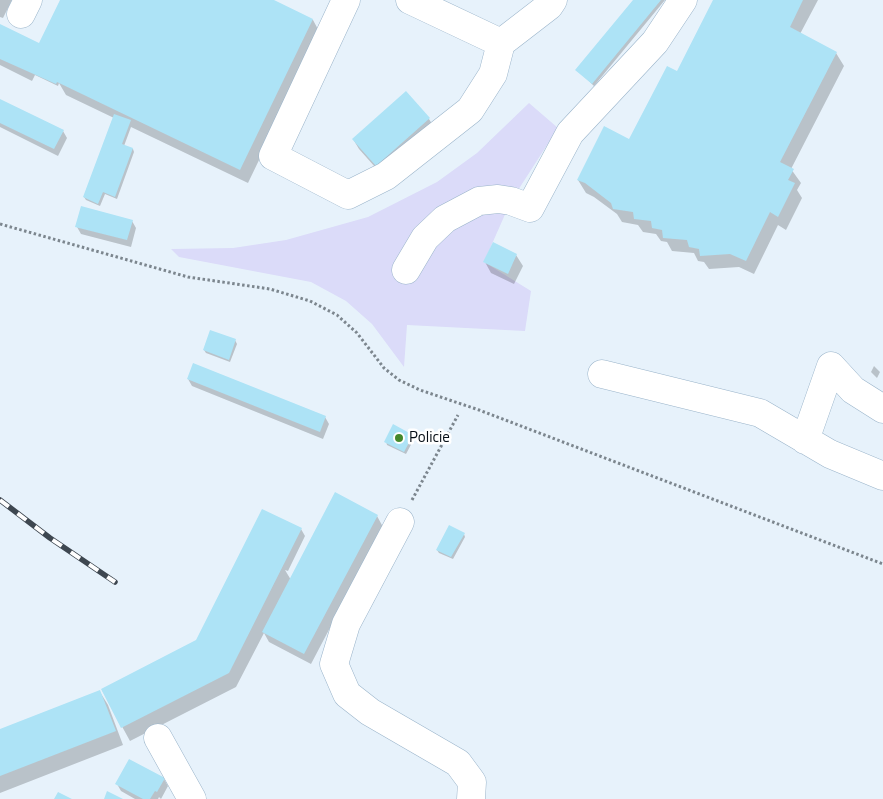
<!DOCTYPE html>
<style>
body{margin:0}
canvas{display:block;background:#e7f2fb}
</style>
<canvas width="883" height="799"></canvas>
<script>
const ctx = document.querySelector('canvas').getContext('2d');
ctx.lineJoin = 'round';
function fill(path, color) { ctx.fillStyle = color; ctx.fill(path, 'evenodd'); }
const poly = rows => new Path2D(rows.map(r => 'M' + r).join(''));
function trace(path, color, width, dash) { ctx.strokeStyle = color; ctx.lineWidth = width; ctx.lineCap = dash ? 'butt' : 'round'; ctx.setLineDash(dash || []); ctx.stroke(path); }
function drawText(font, color, halo, rows, align = 'center') {
  ctx.font = font + ' "Titillium Web",sans-serif'; ctx.lineWidth = 5; ctx.setLineDash([]); ctx.textBaseline = 'middle'; ctx.strokeStyle = halo; ctx.fillStyle = color; for (const [text, x, y, turn = 0] of rows) {
    ctx.save(); ctx.translate(x, y); ctx.rotate((+turn || 0) * Math.PI / 180); ctx.textAlign = isNaN(turn) ? turn : align; if (halo) ctx.strokeText(text, 0, 0); ctx.fillText(text, 0, 0); ctx.restore();
  }
}
fill(poly([
 [529,103,558,128,511,201,484,262,531,291,525,331,407,325,404,367,372,324,346,301,311,282,179,257,171,249,233,248,286,240,368,217,437,182,477,153]
]), '#dbdbf9');
fill(poly([
 [0,0,12,0,3,18,0,17],
 [62,0,271,0,313,20,320,33,248,183,131,127,124,146,133,149,134,152,117,199,105,194,100,206,86,200,84,197,114,118,66,95,59,83,58,86,35,75,32,81,0,65,0,25,40,45],
 [634,0,665,0,594,86,577,70],
 [715,0,818,0,800,34,836,53,844,66,791,169,801,183,797,190,802,198,786,230,778,225,754,274,739,267,709,269,704,262,698,261,694,253,672,251,667,242,661,241,656,234,643,232,638,225,622,222,617,214,594,197,586,193,578,180,630,141,677,74],
 [406,93,429,119,435,129,383,176,359,149,353,139],
 [0,100,63,131,67,138,58,156,0,127],
 [132,221,136,228,131,247,81,234,77,227],
 [494,244,516,255,523,266,514,284,491,273,485,262],
 [235,340,237,344,230,362,206,353,204,350],
 [874,366,880,372,877,378,871,372],
 [188,379,325,417,329,424,323,439,192,386],
 [412,436,414,439,406,454,387,445,386,441],
 [377,516,383,527,311,664,269,642,264,633,236,687,130,741,102,690,197,641,301,529,305,536,288,571,285,570,291,580],
 [464,534,465,537,453,559,439,553,437,550],
 [100,692,108,705,123,745,0,793,0,730],
 [164,779,168,786,161,799,159,797,158,799,135,799,121,791,117,784]
]), '#0003');
fill(poly([
 [60,0,274,0,313,19,240,170,57,82,56,84,0,59,0,24,39,43],
 [633,0,661,0,592,84,575,70],
 [713,0,803,0,790,27,837,52,780,162,794,169,788,180,795,183,778,217,770,212,746,261,730,254,700,256,699,249,689,247,687,240,663,238,662,230,652,228,651,221,634,219,633,212,613,209,611,203,585,183,577,180,604,126,629,139,667,66,677,71],
 [406,91,430,118,376,166,352,139],
 [0,99,64,130,54,149,0,123],
 [114,114,131,120,122,144,133,148,115,197,103,192,98,204,83,197],
 [81,206,133,220,127,240,75,227],
 [493,242,517,254,508,274,483,262],
 [210,330,236,339,229,360,203,350],
 [193,363,326,416,320,432,187,379],
 [393,424,413,435,404,452,384,442],
 [335,492,378,515,304,654,262,632],
 [262,509,302,528,229,673,121,728,101,689,196,640],
 [449,525,465,533,451,557,436,550],
 [100,690,116,731,0,776,0,729],
 [129,759,165,778,157,792,155,791,150,799,143,799,115,784],
 [107,791,123,799,104,799],
 [58,792,72,799,54,799]
]), '#ade3f6');
const minor = poly([
 [346,0,273,156,348,195,386,176,470,110,493,74,501,43],
 [410,0,501,43,549,6,553,0],
 [21,14,28,0],
 [406,270,425,238,445,219,479,201,498,199,511,201,530,208,570,133,655,42,683,0],
 [602,374,760,413,830,454,883,476],
 [805,440,831,366,853,390,883,409],
 [400,522,346,624,334,664,347,694,370,712,458,763,472,782,471,799],
 [158,738,192,799]
]);
trace(minor, '#9ab4ca', 29);
trace(poly([
 [0,224,188,277,270,289,310,301,337,315,357,333,384,368,399,380,420,390,479,410,883,564],
 [412,500,458,415]
]), '#7c868e', 3, [2.5, 2.5]);
trace(minor, '#fff', 28);
const rail = poly([
 [0,500,50,538,115,582]
]);
trace(rail, '#3e4750', 5.5);
trace(rail, '#fff', 4, [11]);
for (const [x, y, r, color] of [
 [399,438,5,"#44882c"]
]) { const dot = new Path2D(); dot.arc(x, y, r, 0, 2 * Math.PI); ctx.fillStyle = color; ctx.fill(dot); trace(dot, '#fff', 2); }
drawText('15px', '#040c14', '#fff', [
 ["Policie",409,438]
], 'left');
</script>
